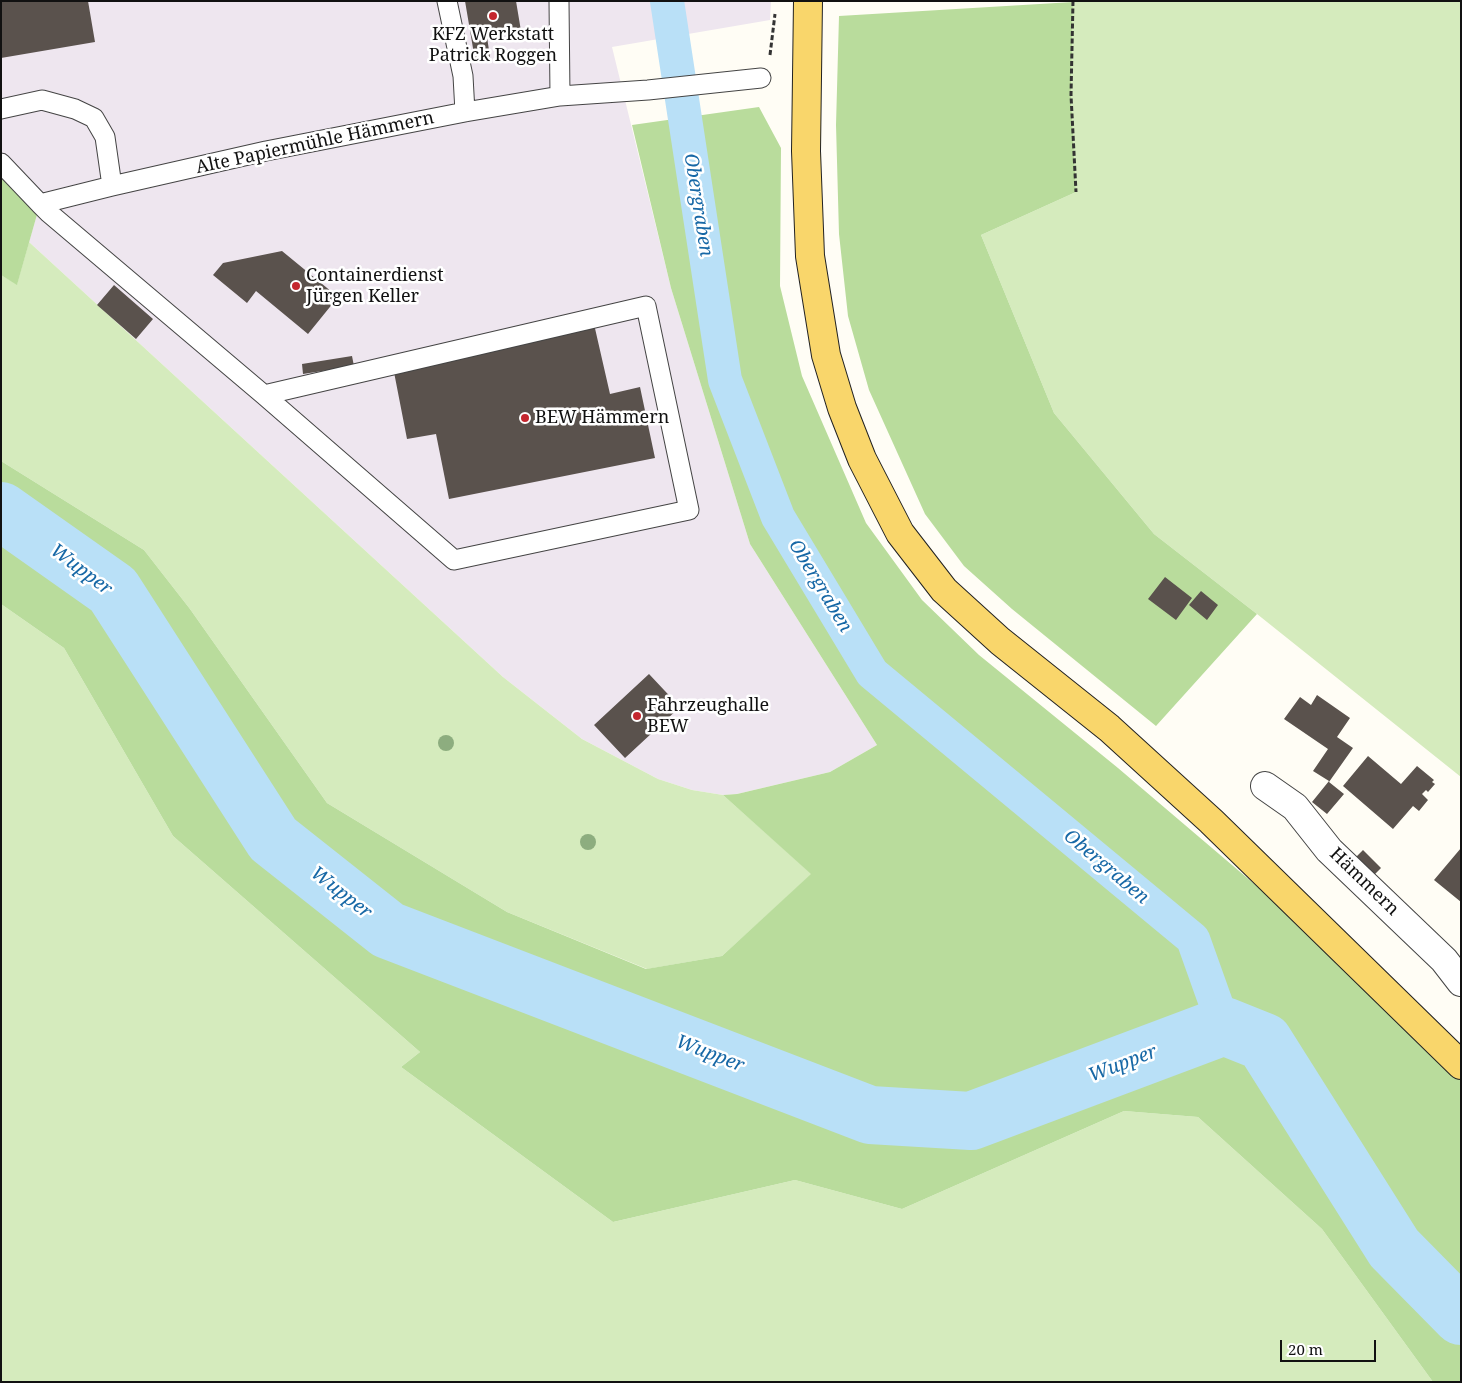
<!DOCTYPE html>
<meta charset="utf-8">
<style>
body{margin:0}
#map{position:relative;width:1462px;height:1383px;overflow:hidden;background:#fffdf5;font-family:"Noto Serif",serif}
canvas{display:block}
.frame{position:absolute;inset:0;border:2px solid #111;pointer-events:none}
.scale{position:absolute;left:1280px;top:1340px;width:96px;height:22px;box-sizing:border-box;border:2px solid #111;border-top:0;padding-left:6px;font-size:15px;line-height:18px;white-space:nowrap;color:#111;-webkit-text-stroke:4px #fff;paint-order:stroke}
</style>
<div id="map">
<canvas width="1462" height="1383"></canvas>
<div class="frame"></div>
<div class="scale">20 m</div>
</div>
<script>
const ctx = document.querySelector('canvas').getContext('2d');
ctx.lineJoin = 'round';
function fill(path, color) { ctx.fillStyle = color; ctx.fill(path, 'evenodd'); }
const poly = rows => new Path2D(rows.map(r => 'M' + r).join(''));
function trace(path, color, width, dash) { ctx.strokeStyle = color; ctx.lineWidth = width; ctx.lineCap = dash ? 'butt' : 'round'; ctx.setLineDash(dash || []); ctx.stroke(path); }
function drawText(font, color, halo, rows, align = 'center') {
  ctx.font = font + ' "Noto Serif",serif'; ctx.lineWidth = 5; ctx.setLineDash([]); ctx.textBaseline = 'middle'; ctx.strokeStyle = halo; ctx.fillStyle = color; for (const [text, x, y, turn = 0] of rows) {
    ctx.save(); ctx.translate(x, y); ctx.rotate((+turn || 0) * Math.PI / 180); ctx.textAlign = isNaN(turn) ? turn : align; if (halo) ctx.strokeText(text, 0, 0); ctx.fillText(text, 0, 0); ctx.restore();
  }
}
fill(poly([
 [1,1,771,1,770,20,612,47,671,288,750,544,877,745,830,772,737,794,723,795,692,790,658,779,582,739,503,677,29,242,40,204,1,163]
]), '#eee6ef');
fill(poly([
 [1073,1,1461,1,1461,777,1257,614,1154,534,1054,413,981,235,1076,192,1071,95],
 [29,242,503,677,582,739,658,779,692,790,723,795,812,874,722,956,647,969,507,912,327,803,190,609,144,550,1,461,1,275,17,284],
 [1,604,64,648,173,836,420,1052,401,1067,613,1222,795,1180,902,1209,1124,1111,1198,1117,1322,1229,1433,1382,1,1382]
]), '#d5ebbd');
fill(poly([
 [1073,2,1071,95,1076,192,981,235,1054,413,1154,534,1257,614,1156,726,1012,609,964,566,925,514,869,390,848,316,839,234,836,125,839,16],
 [759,107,781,148,780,286,802,376,866,523,922,600,979,655,1118,768,1407,1014,1461,1065,1461,1382,1433,1382,1322,1229,1198,1117,1124,1111,902,1209,795,1180,613,1222,401,1067,420,1052,173,836,64,648,1,604,1,461,144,550,190,609,327,803,507,912,646,969,722,956,811,874,723,795,737,794,830,772,877,745,750,544,671,288,632,125],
 [1,163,40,204,17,285,1,275]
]), '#b9dc9c');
trace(poly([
 [667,1,725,380,778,517,872,673,1193,939,1224,1026]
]), '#b9e0f7', 34);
trace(poly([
 [1,511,113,590,273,839,388,930,870,1115,971,1121,1224,1026,1264,1042,1394,1248,1461,1316]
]), '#b9e0f7', 58);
fill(poly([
 [1,1,88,1,95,42,1,58],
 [465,1,516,1,521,31,487,37,490,57,475,60],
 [282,251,338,297,308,334,256,291,247,303,213,275,223,263],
 [114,285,153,319,136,339,97,305],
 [594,324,610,394,640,387,655,458,449,499,436,434,407,439,393,367],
 [352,356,354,366,303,374,302,364],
 [1165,577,1192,598,1176,620,1148,599],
 [1201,591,1218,605,1207,620,1189,605],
 [649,674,680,707,625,758,594,725],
 [1317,695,1350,718,1337,737,1353,748,1329,782,1344,794,1327,814,1312,802,1329,781,1313,771,1328,749,1284,719,1300,697,1311,705],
 [1368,756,1401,784,1417,766,1434,780,1432,782,1435,784,1428,792,1426,790,1422,794,1428,800,1419,811,1413,806,1393,829,1343,786],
 [1461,848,1461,902,1434,880],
 [1363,850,1381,868,1371,878,1353,860]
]), '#5a524d');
const service = poly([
 [447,1,463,76,465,112],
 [559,1,560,96],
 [1,109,42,100,75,109,94,118,105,137,112,186],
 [1,163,40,204,112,186,266,151,465,112,560,96,648,90,761,78],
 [40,204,49,213,264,395,454,560,689,510,646,306,264,395]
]);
const minor = poly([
 [1265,786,1295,807,1329,850,1444,960,1461,982]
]);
const primary = poly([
 [808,1,806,151,810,256,826,355,842,408,862,459,900,533,944,590,1000,641,1109,728,1211,821,1461,1065]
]);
trace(service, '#444', 21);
trace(minor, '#444', 30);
trace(primary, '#222', 30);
trace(poly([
 [1073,1,1071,95,1076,192],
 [770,55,775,14]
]), '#333', 3, [5, 2.5]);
trace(service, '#fff', 19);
trace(minor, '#fff', 28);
trace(primary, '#f9d66b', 28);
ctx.fillStyle = '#8dad7f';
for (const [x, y] of [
 [446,743],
 [588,842]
]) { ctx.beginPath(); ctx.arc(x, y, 8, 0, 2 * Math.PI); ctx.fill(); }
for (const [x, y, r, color] of [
 [493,16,5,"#c4262e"],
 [296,286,5,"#c4262e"],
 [525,418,5,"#c4262e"],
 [637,716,5,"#c4262e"]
]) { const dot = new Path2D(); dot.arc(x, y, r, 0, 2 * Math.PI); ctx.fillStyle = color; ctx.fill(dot); trace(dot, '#fff', 2); }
drawText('18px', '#111', '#fff', [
 ["KFZ Werkstatt",493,35,"center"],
 ["Patrick Roggen",493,56,"center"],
 ["Containerdienst",306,276],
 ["Jürgen Keller",306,297],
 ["BEW Hämmern",535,418],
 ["Fahrzeughalle",647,706],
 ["BEW",647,727]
], 'left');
drawText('18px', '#111', '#fff', [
 ["Alte Papiermühle Hämmern",315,143,-12],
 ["Hämmern",1364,882,44]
]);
drawText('italic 19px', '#1768a6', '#fff', [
 ["Obergraben",698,205,81],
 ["Wupper",81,570,37],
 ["Obergraben",820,586,59],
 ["Obergraben",1106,867,40],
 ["Wupper",341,893,38],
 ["Wupper",710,1054,21],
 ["Wupper",1123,1064,-21]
]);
</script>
